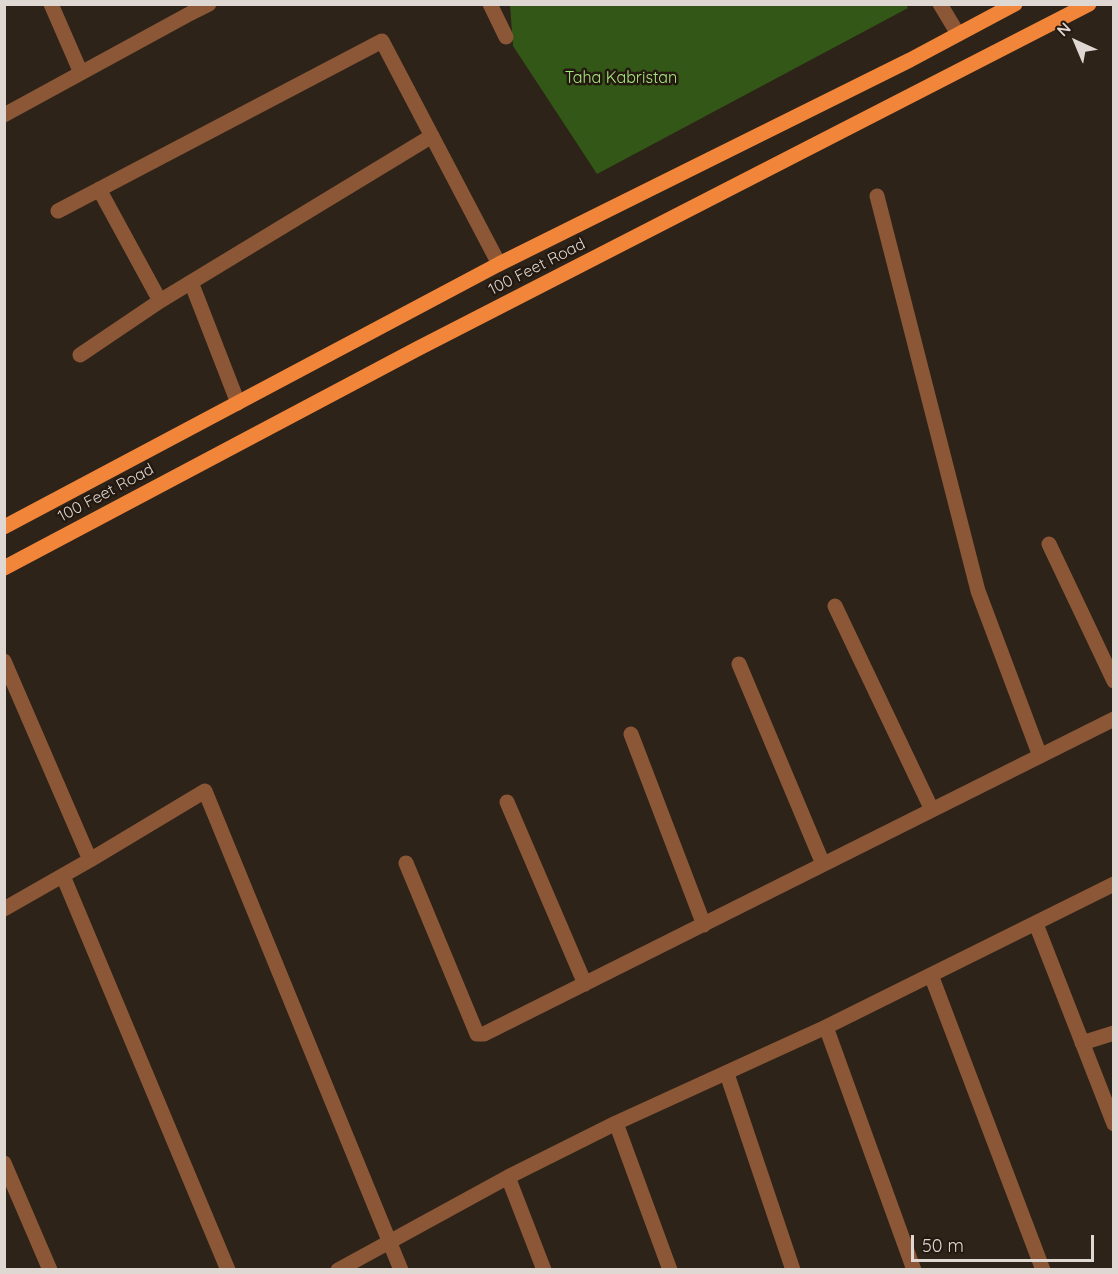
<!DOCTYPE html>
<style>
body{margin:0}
#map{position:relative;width:1118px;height:1274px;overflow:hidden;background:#2e2319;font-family:Quicksand,sans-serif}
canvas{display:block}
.frame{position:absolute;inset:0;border:6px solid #dfd7d1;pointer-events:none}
.north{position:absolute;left:1046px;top:12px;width:60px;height:60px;-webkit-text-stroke:4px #241910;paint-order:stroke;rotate:316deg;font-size:16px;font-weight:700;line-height:24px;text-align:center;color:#dfd7d1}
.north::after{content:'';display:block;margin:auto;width:21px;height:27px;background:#dfd7d1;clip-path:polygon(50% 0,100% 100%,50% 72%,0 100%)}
.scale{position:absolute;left:911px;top:1235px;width:183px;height:27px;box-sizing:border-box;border:3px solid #dfd7d1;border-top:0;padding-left:8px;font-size:18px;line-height:21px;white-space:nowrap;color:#dfd7d1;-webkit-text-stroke:4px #241910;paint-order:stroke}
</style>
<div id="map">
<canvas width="1118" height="1274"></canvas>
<div class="frame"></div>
<div class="north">N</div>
<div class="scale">50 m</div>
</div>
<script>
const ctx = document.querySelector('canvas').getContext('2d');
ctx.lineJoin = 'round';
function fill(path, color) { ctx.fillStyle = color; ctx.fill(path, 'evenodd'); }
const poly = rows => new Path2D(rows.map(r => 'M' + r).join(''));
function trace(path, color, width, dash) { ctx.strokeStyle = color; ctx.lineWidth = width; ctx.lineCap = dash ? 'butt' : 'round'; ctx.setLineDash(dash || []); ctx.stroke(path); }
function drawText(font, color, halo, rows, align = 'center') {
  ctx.font = font + ' Quicksand,sans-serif'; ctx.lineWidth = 5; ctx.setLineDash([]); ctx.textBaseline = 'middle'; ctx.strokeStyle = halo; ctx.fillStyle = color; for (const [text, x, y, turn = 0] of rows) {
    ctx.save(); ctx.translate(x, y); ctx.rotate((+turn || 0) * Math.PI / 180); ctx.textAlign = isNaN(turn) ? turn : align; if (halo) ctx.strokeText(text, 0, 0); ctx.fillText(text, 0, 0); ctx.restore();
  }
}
fill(poly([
 [905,4,908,8,597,174,513,46,510,5]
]), '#325716');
trace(poly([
 [51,4,81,73],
 [490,4,506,37],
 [940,4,958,34],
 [4,115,191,13,209,4],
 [99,189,160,301,432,136],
 [877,196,978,591,1040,756],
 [58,211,382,41,499,264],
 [191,282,238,403],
 [80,355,160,301],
 [1049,544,1114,681],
 [835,606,932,810],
 [4,661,90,860],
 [739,664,823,864],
 [631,734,704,925],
 [507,802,585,984],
 [406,863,477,1034,484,1034,1114,719],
 [63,876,228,1270],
 [4,909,90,860,205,791,401,1270],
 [1036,924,1114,1124],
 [931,975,1043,1270],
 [826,1027,914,1270],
 [1082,1043,1114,1033],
 [727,1074,793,1270],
 [616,1123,670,1270],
 [4,1163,50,1270],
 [508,1177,544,1270],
 [338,1270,508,1177,616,1123,826,1027,1114,884]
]), '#8b5736', 15);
trace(poly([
 [4,527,499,264,910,60,1015,4],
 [4,568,417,349,1089,4]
]), '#f1853a', 15);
drawText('16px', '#a6e97d', '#241910', [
 ["Taha Kabristan",621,78]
]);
drawText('16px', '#dfd7d1', '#241910', [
 ["100 Feet Road",537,267,-27],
 ["100 Feet Road",106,493,-28]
]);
</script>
